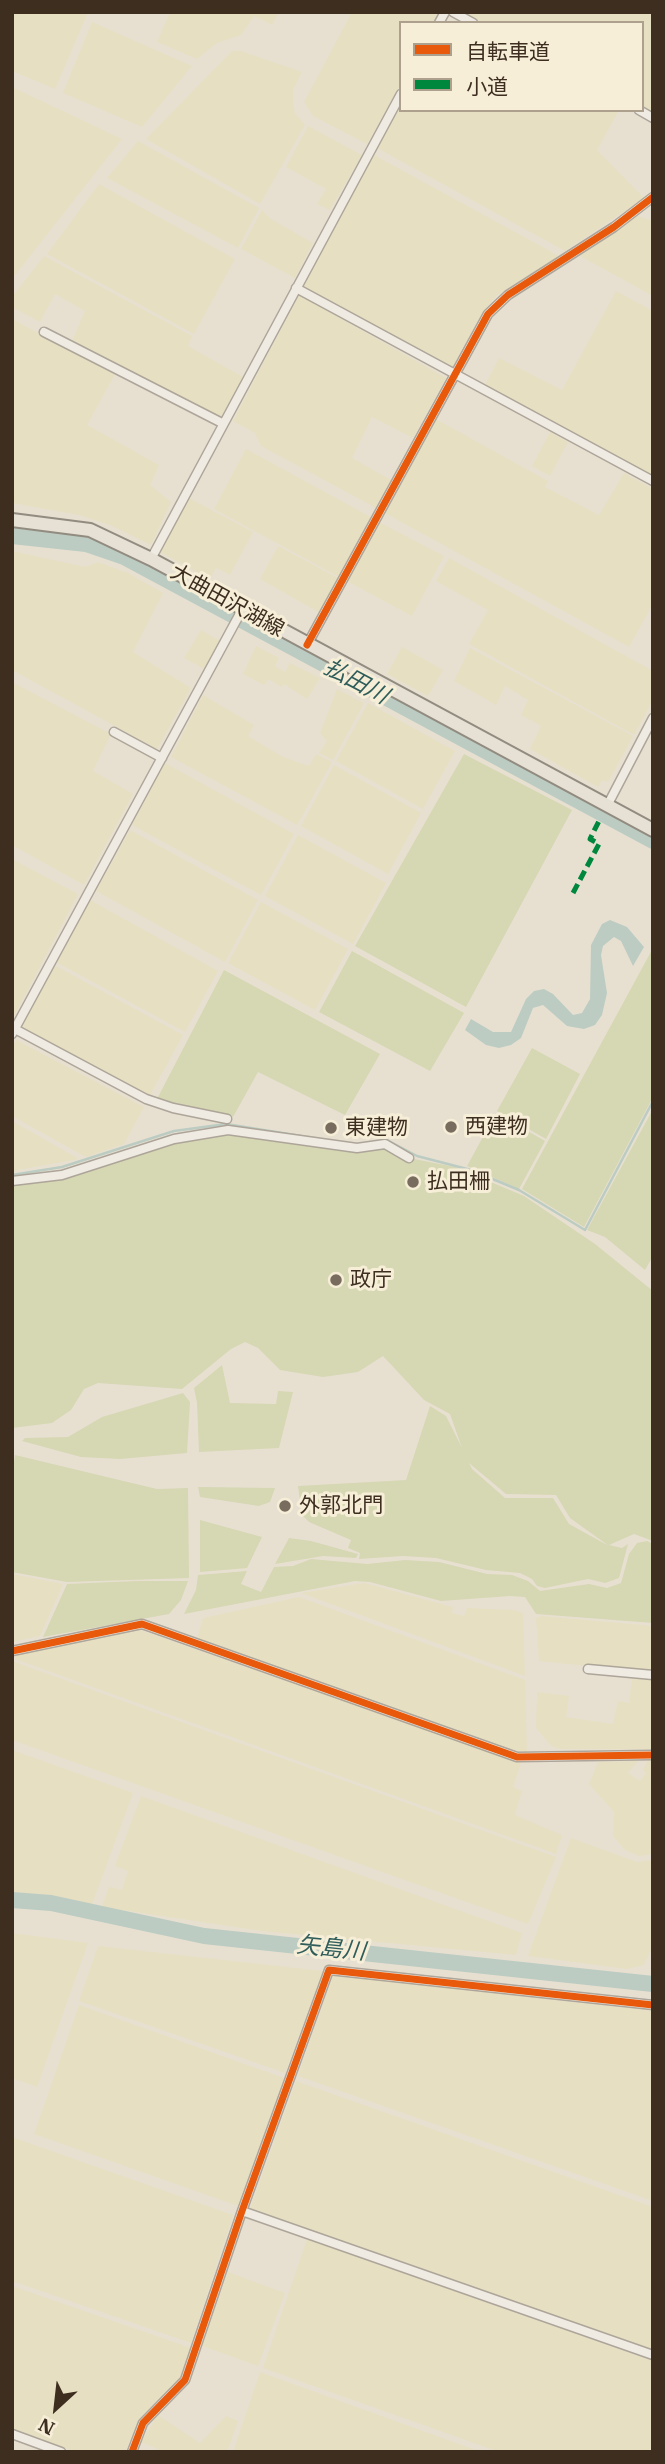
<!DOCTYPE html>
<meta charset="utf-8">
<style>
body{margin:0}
#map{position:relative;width:665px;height:2464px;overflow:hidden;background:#e7e0d1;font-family:"IBM Plex Serif","Noto Sans JP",serif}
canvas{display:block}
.frame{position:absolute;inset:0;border:14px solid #3d2e20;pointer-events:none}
.legend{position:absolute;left:399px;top:21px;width:245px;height:91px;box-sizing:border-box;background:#f7eed8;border:2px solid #ada18e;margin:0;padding:9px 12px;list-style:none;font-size:21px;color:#3d2e20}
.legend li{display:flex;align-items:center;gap:14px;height:35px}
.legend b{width:35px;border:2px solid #ada18e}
.north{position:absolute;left:21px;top:2373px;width:70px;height:70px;-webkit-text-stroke:5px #f7eed8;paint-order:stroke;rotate:207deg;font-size:19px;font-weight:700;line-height:28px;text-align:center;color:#3d2e20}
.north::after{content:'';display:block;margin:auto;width:24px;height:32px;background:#3d2e20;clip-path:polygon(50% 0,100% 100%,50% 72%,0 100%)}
</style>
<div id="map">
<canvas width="665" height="2464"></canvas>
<div class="frame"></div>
<ul class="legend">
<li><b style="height:9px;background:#e8590c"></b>自転車道</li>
<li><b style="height:9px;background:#00873e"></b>小道</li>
</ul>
<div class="north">N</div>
</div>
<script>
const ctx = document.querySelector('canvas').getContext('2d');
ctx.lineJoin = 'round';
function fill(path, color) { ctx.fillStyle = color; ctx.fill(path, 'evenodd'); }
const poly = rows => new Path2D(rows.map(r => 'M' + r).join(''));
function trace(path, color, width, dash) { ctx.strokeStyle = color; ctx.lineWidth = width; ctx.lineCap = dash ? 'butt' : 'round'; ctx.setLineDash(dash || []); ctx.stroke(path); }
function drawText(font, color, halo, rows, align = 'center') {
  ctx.font = font + ' "IBM Plex Serif","Noto Sans JP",serif'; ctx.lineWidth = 6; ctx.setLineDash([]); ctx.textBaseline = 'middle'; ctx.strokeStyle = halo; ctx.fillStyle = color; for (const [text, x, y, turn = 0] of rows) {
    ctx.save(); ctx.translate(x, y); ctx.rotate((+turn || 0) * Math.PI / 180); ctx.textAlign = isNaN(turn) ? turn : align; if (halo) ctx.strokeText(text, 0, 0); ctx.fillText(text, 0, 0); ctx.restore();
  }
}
fill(poly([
 [12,12,88,12,55,89,12,71],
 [170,12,279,12,272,25,254,16,241,35,217,43,197,59,157,42],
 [352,12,440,12,435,23,401,23,401,84,367,144,313,116,304,102],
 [464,12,653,12,653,117,642,110,642,23,483,23],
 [92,22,192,66,142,127,63,93],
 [232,51,241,51,302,72,293,90,293,102,295,113,305,125,260,204,146,139],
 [12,87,122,139,12,279],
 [401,105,401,110,619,110,597,150,644,198,565,251,377,148],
 [308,126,362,155,330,210,317,204,326,189,286,167],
 [138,141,259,208,238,248,107,178],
 [374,155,559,256,496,296,482,313,452,368,303,287],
 [99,184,235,259,194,334,47,254],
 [262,210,271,219,313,243,295,278,241,249],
 [635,215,653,221,653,296,580,256],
 [44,256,192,336,188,346,243,377,221,417,72,341,85,311,55,294,40,322,12,307,12,297],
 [616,291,653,311,653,476,485,385,499,358,562,390],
 [299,295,446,378,413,438,372,417,352,458,391,480,376,508,261,446,255,433,233,421],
 [12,319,115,374,87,425,159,465,150,485,171,502,151,545,110,525,79,515,12,503],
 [434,418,548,481,545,487,599,515,624,473,653,489,653,604,629,647,383,512],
 [550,432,568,442,550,476,532,466],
 [246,449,371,517,339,577,214,509],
 [189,498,253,532,230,575,216,568,210,579,160,552],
 [379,522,444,556,412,616,347,581],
 [278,546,338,578,320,613,260,579],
 [12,551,85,567,98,562,128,573,163,593,133,652,191,688,157,749,12,670],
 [449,558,653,671,653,700,634,735,469,644,488,610,436,581],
 [201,630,220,641,204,669,184,658],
 [256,646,279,658,275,666,285,672,290,663,320,678,307,699,284,684,281,687,269,679,264,685,243,674],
 [402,647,443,670,428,696,387,674],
 [470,648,633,736,608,782,602,780,598,787,530,749,541,726,521,715,528,700,505,686,496,705,454,681],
 [12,682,111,734,93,771,133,794,84,885,12,845],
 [337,689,364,703,333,760,319,753,327,741,320,733],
 [203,695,254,725,248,736,283,757,309,766,316,754,332,762,297,825,171,757],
 [368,703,455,751,423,809,336,761],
 [165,763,294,834,261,895,132,825],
 [334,765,421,813,388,874,301,826],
 [130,830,258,900,225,962,96,891],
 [298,835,386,883,353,944,265,896],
 [12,859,78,894,12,1020],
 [90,900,218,971,185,1032,56,962],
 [261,902,348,949,315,1010,228,963],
 [54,965,183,1035,149,1097,20,1026],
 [16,1040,144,1107,124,1144,86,1157,12,1116,12,1048],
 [12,1121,79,1159,12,1171],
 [12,1574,63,1584,40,1636,12,1642],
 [364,1583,453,1607,452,1613,464,1616,467,1608,514,1610,523,1613,525,1676,301,1593],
 [299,1597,525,1680,527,1753,494,1745,197,1639,203,1618],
 [542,1616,653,1626,653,1673,539,1661,536,1618],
 [140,1630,521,1763,513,1787,522,1791,515,1815,562,1835,556,1854,15,1659,15,1655],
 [12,1661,556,1857,528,1924,12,1740],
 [632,1679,653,1680,653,1749,560,1749,551,1746,536,1728,537,1692,569,1696,566,1717,613,1724,618,1701,629,1703],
 [12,1750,133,1793,91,1907,12,1891],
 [648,1760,653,1760,653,1854,639,1856,625,1850,613,1836,614,1812,589,1784,598,1762,638,1761,628,1773,640,1781,646,1773,643,1770],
 [141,1796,522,1933,516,1955,262,1931,102,1907,109,1887,122,1890,128,1871,115,1866],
 [571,1838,637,1862,653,1860,653,1946,644,1965,627,1969,528,1956],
 [12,1933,88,1943,37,2087,12,2078],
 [98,1946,323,1971,285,2073,79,2001],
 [333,1975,653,2011,653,2201,298,2076],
 [79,2005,284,2078,238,2206,34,2134],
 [296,2081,653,2207,653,2351,250,2209],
 [12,2137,233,2215,191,2343,12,2281],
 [307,2239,653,2361,653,2452,499,2452,263,2368],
 [228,2272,285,2293,258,2366,202,2346],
 [12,2286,191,2348,180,2379,139,2419,125,2452,76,2452,12,2429],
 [260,2372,481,2452,233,2452],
 [158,2415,200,2443,226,2416,238,2421,227,2452,164,2452,141,2442]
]), '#e6dfc2');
fill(poly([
 [464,754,572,810,466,1007,355,946],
 [653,948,653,1097,584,1227,522,1189],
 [352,951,464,1013,430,1071,319,1012],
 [224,970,380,1054,345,1115,258,1072,233,1117,157,1099],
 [532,1048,580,1074,546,1139,497,1111],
 [653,1109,653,1256,645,1270,605,1237,587,1230],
 [496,1113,545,1141,519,1189,467,1166],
 [228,1130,357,1148,385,1144,409,1158,455,1167,524,1196,595,1244,653,1291,653,1541,634,1534,609,1545,622,1548,628,1544,619,1578,605,1583,588,1579,545,1588,537,1586,532,1579,520,1573,486,1570,436,1558,403,1556,359,1559,360,1553,348,1548,351,1540,309,1522,302,1515,298,1486,406,1480,430,1406,446,1416,462,1448,450,1414,424,1400,383,1356,358,1372,323,1377,280,1370,258,1348,245,1342,231,1349,182,1389,98,1383,84,1389,71,1410,52,1423,12,1428,12,1181,62,1175,174,1139],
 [469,1463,506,1494,556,1495,570,1518,609,1546,569,1524,553,1498,505,1498,472,1469],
 [222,1365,230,1403,276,1404,278,1391,293,1392,279,1448,199,1452,197,1403,194,1388],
 [183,1393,190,1402,187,1453,120,1459,81,1457,22,1441,25,1438,68,1437,102,1417],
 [15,1455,157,1489,188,1488,189,1578,67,1582,12,1572,12,1478],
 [198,1487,275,1488,270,1502,259,1506,200,1497],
 [200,1520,262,1537,247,1568,200,1572],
 [289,1538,311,1541,358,1554,356,1558,323,1556,275,1564],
 [647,1541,653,1544,653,1623,536,1614,525,1597,510,1596,441,1601,370,1582,355,1581,184,1614,196,1590,198,1575,247,1571,241,1584,261,1592,274,1567,293,1566,311,1559,367,1564,405,1560,439,1562,487,1574,512,1575,528,1581,540,1591,589,1584,607,1588,621,1583,629,1554,637,1543],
 [136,1581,188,1581,181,1600,169,1614,43,1637,67,1584]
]), '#d6d7b3');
fill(poly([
 [610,920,627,927,644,947,633,966,621,941,614,937,603,946,601,955,607,993,602,1015,595,1025,584,1029,567,1026,543,1005,533,1008,521,1038,511,1045,499,1048,486,1045,465,1030,471,1019,493,1032,511,1032,526,999,534,991,544,989,553,994,573,1015,582,1013,590,999,591,945,602,924]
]), '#bcccc2');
trace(poly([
 [361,1144,387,1140,417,1156,471,1170,519,1190,585,1230,653,1101],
 [12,1175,62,1167,174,1131,226,1124,320,1139]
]), '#bcccc2', 2.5);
trace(poly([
 [12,536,86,544,124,557,653,841],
 [12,1900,51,1903,204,1936,653,1984]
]), '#bcccc2', 16);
const minor = poly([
 [453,12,473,23],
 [439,23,445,12],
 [639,110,653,118],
 [296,288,653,481],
 [44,332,222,423],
 [151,559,401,94],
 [307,645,488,314,508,295,614,227,653,197],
 [114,732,162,758],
 [607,806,653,718],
 [13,1028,146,1099,173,1108,227,1119],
 [12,1034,243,608],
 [12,1181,62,1175,174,1139,228,1130,357,1148,385,1144,409,1158],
 [12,1651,142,1624,517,1757,653,1755],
 [588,1669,653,1675],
 [242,2211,653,2355],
 [12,2434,61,2452],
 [132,2452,143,2423,185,2380,242,2211,329,1970,653,2005]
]);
const primary = poly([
 [12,520,90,530,151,559,653,830]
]);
trace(minor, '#ada599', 11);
trace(primary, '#928b80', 16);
trace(minor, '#efebe3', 8);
trace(primary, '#e6e1d4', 12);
trace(poly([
 [573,893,599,844,590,839,599,821]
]), '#00873e', 5, [10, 5]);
trace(poly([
 [307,645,488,314,508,295,614,227,653,197],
 [12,1651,142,1624,517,1757,653,1755],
 [132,2452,143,2423,185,2380,242,2211,329,1970,653,2005]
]), '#e8590c', 7);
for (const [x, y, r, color] of [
 [451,1127,7,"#786c5e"],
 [331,1128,7,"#786c5e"],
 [413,1182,7,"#786c5e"],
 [336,1280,7,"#786c5e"],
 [285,1506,7,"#786c5e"]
]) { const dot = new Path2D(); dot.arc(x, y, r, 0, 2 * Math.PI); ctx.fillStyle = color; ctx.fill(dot); trace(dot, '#f7eed8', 2.5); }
drawText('21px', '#3d2e20', '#f7eed8', [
 ["大曲田沢湖線",227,601,29]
]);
drawText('21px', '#3d2e20', '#f7eed8', [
 ["西建物",465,1127],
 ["東建物",345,1128],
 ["払田柵",427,1182],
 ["政庁",350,1280],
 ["外郭北門",299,1506]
], 'left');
drawText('italic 23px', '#2f5d5a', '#f7eed8', [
 ["払田川",356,682,28],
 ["矢島川",331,1949,6]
]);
</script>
